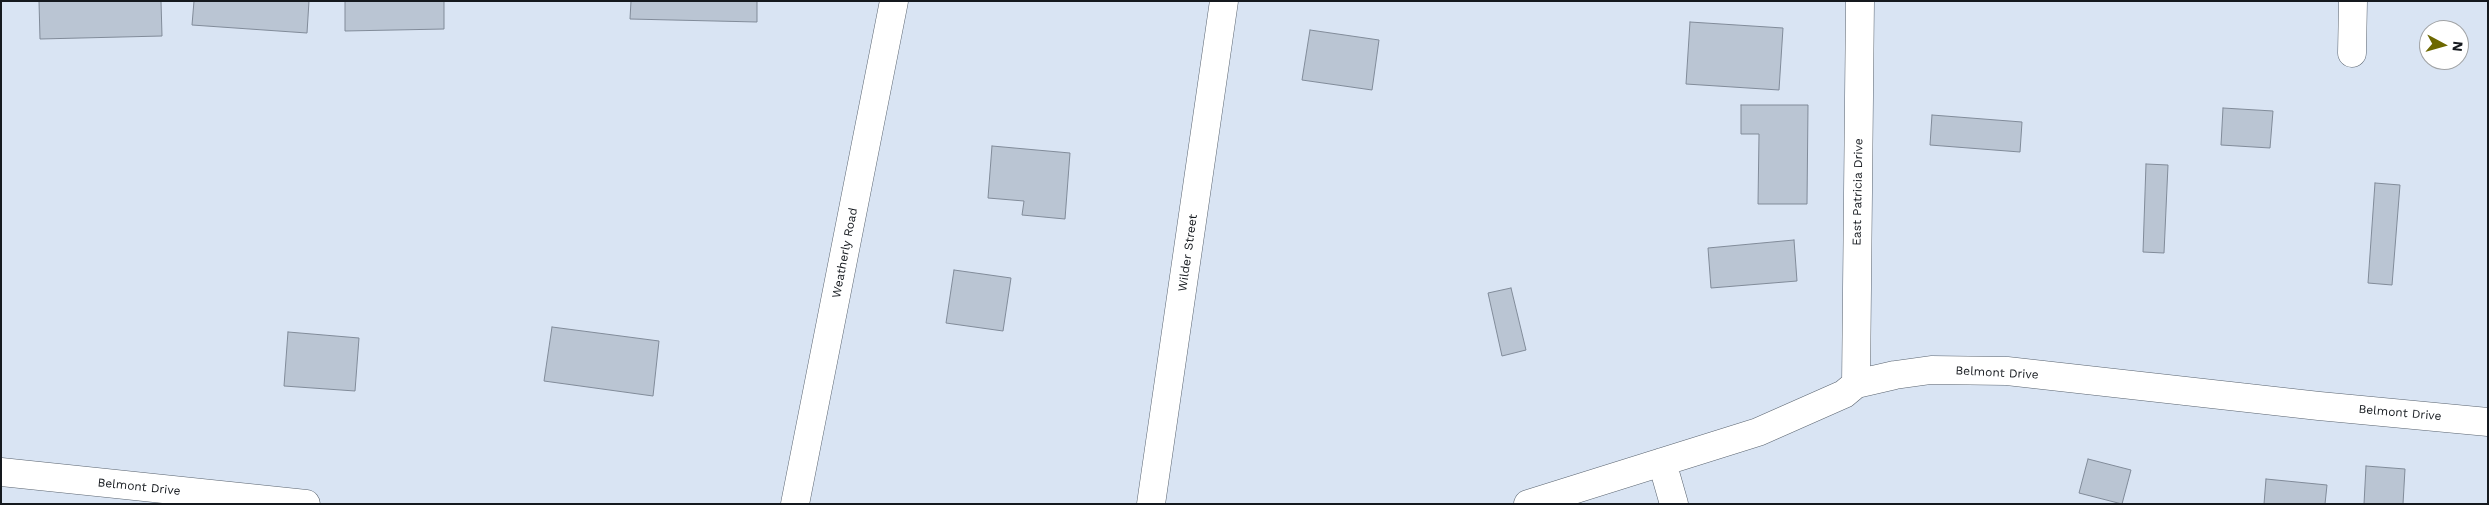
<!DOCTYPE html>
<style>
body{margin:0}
#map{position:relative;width:2489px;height:505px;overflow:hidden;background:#d9e4f3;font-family:"Work Sans",sans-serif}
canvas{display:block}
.frame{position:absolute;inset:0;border:2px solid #15191e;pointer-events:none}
.north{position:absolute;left:2419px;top:20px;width:50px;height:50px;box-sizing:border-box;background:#fff;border:1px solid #a1a3a5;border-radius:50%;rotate:96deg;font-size:14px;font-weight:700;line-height:20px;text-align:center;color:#15191e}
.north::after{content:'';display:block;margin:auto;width:18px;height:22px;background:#6d6800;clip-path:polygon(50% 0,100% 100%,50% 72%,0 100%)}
</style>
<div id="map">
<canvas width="2489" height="505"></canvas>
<div class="frame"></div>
<div class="north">N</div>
</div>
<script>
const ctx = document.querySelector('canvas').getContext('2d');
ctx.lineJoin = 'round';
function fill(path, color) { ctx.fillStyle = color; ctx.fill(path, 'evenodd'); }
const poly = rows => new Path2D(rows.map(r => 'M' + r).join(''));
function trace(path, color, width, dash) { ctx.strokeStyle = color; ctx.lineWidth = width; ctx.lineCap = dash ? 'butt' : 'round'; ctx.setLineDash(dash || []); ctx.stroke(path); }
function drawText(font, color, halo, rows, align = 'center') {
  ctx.font = font + ' "Work Sans",sans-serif'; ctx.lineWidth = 4; ctx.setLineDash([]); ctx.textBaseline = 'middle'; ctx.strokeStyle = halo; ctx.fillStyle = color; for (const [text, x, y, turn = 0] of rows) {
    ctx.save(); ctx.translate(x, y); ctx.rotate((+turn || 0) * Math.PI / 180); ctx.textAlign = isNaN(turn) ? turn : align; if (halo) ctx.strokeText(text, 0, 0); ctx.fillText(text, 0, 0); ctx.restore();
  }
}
const building = poly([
 [39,1,161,1,162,36,40,39,39,1],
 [194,1,309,1,307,33,192,25,194,1],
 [345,1,444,1,444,29,345,31,345,1],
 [631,1,757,1,757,22,630,19,631,1],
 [1690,22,1783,28,1779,90,1686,84,1690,22],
 [1310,30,1379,40,1372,90,1302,80,1310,30],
 [1741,105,1808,105,1807,204,1758,204,1759,134,1741,134,1741,105],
 [2223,108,2273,111,2270,148,2221,145,2223,108],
 [1932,115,2022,122,2020,152,1930,145,1932,115],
 [992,146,1070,153,1065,219,1022,215,1024,201,988,198,992,146],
 [2146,164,2168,165,2164,253,2143,252,2146,164],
 [2375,183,2400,185,2392,285,2368,283,2375,183],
 [1794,240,1797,281,1711,288,1708,248,1794,240],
 [954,270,1011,278,1003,331,946,323,954,270],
 [1511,288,1526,350,1502,356,1488,293,1511,288],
 [552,327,659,341,653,396,544,381,552,327],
 [288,332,359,338,355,391,284,386,288,332],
 [2088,459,2131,470,2122,504,2079,493,2088,459],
 [2366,466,2405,469,2403,504,2364,504,2366,466],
 [2266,479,2327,485,2325,504,2264,504,2266,479]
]);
fill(building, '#bac5d3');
trace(building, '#818b99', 1);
const minor = poly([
 [2352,53,2353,1],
 [1856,384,1860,1],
 [1662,462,1674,504],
 [1,472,306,504],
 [795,504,894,1],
 [1151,504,1224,1],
 [1528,504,1758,432,1844,394,1856,384,1895,375,1931,370,2007,371,2319,406,2488,422]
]);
trace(minor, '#59636f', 29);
trace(minor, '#fff', 28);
drawText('12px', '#15191e', '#fff', [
 ["East Patricia Drive",1858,192,-89],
 ["Weatherly Road",845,253,-79],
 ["Wilder Street",1188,253,-82],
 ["Belmont Drive",1997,373,3],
 ["Belmont Drive",2400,413,5],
 ["Belmont Drive",139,487,6]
]);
</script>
